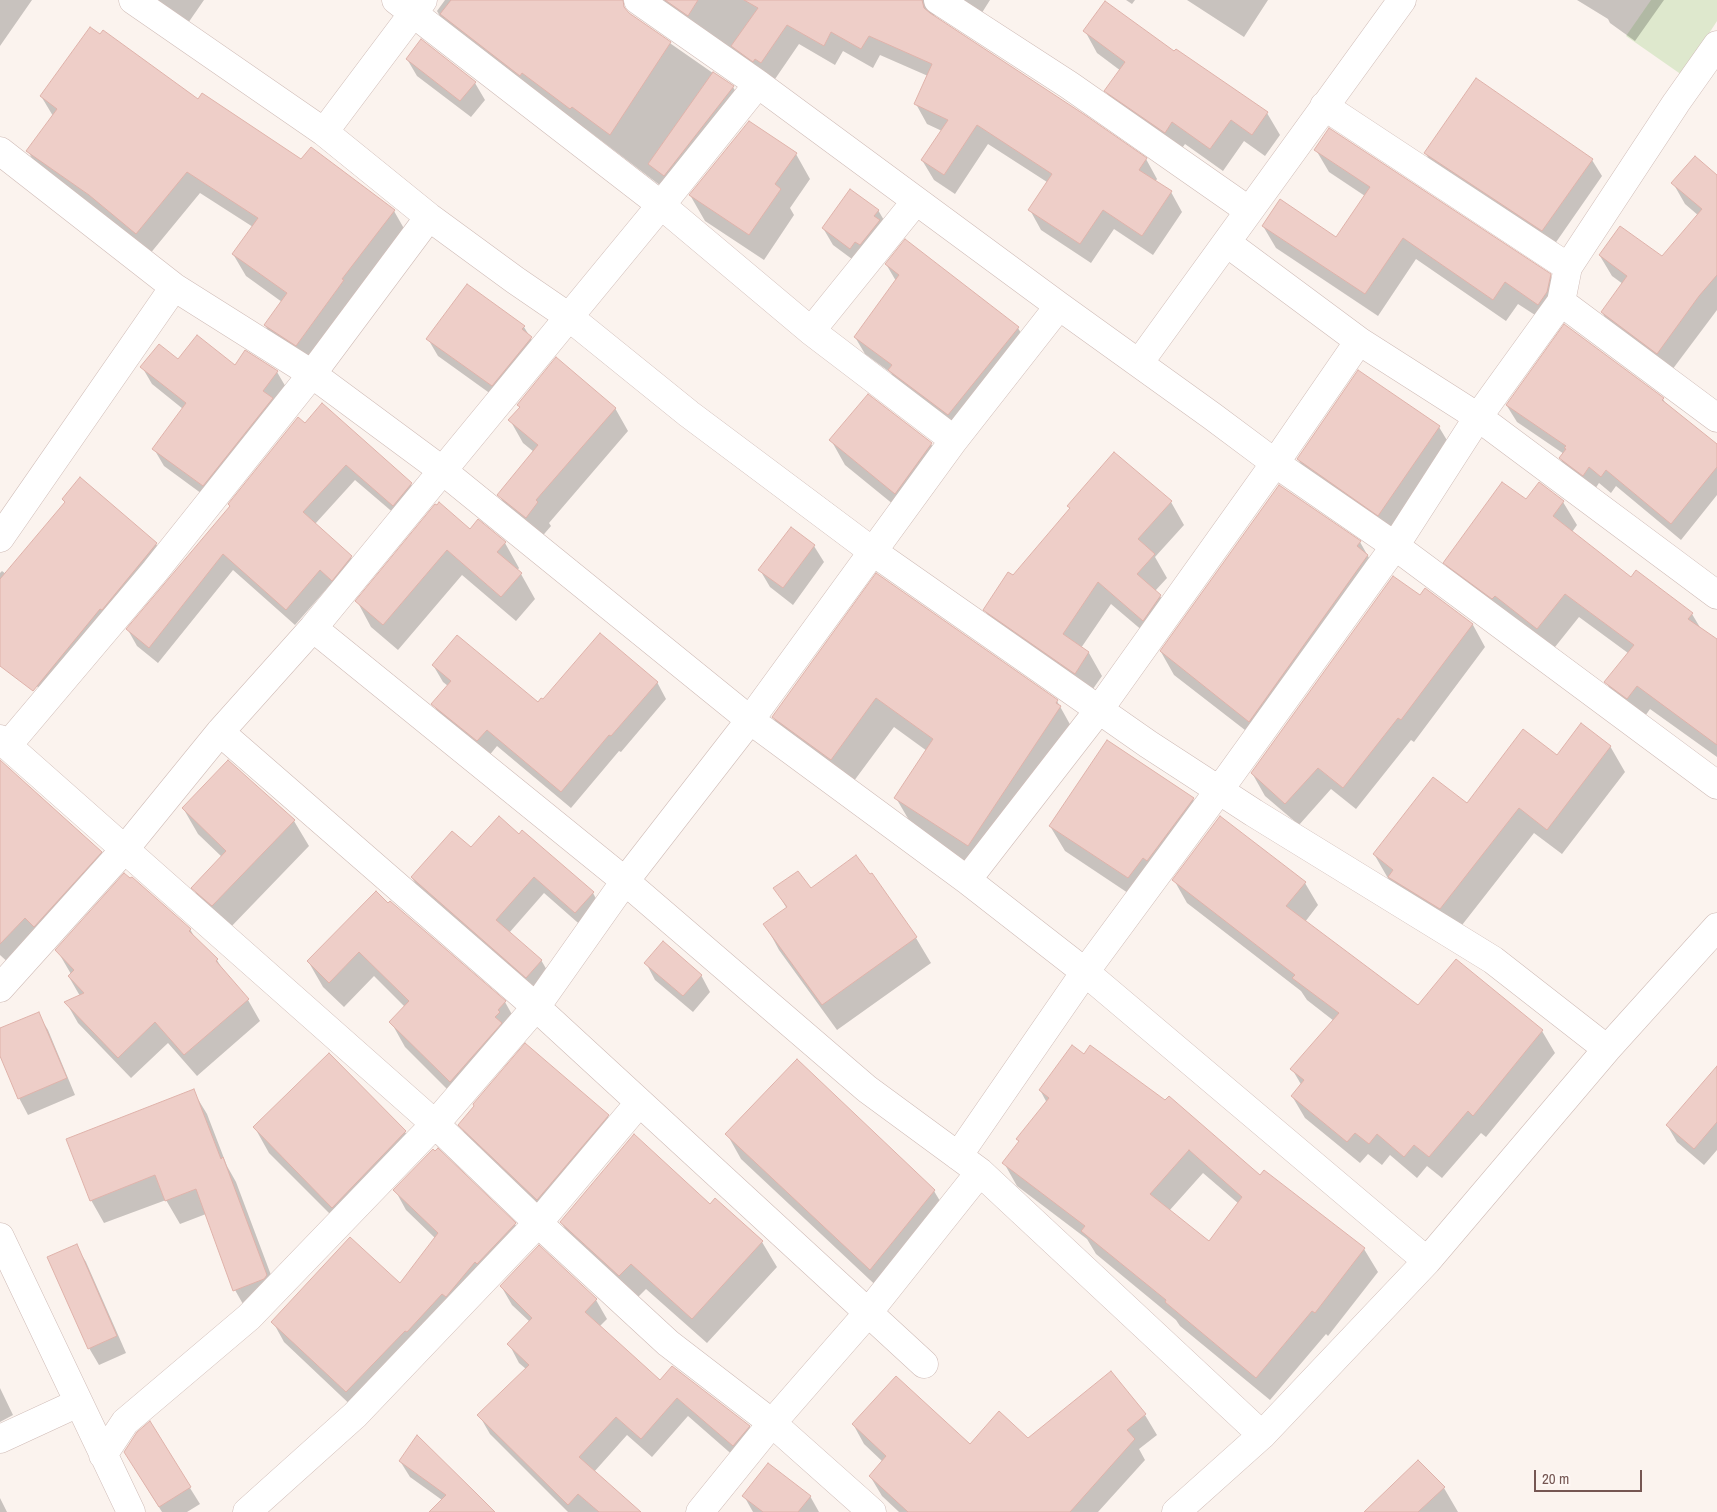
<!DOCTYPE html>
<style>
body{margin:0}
#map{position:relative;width:1717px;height:1512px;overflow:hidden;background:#fbf3ee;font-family:"Archivo Narrow",sans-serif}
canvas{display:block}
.scale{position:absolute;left:1534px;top:1470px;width:108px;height:22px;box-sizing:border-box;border:2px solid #755652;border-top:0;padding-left:6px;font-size:15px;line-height:18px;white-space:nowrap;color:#755652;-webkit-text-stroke:4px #fef8f4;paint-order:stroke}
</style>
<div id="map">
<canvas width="1717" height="1512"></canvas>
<div class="scale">20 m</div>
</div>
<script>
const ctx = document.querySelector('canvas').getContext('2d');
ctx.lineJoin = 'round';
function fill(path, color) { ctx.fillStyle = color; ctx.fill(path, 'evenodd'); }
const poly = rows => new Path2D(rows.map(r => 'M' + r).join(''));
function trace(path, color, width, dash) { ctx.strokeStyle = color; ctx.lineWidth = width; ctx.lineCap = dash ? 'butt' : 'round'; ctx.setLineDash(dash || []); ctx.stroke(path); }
fill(poly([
 [1651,0,1717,0,1717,21,1682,75,1626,36]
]), '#dee8cd');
fill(poly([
 [0,0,32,0,0,46],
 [143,0,204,0,186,26],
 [445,0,583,0,623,4,628,14,733,87,747,111,678,199,586,129,584,132,450,34,437,11],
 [646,0,990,0,978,19,935,12,934,18,1146,159,1157,179,1155,182,1171,192,1182,212,1153,255,1114,229,1091,263,1041,230,1030,210,1047,182,988,144,955,194,934,180,922,160,942,131,927,124,916,104,928,76,880,55,873,68,843,51,835,65,799,44,773,82],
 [1126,0,1135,0,1132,4],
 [1187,0,1268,0,1244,37],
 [1577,0,1664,0,1635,41,1610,23,1608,19],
 [1085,31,1175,53,1267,113,1280,135,1265,156,1244,141,1223,171,1185,144,1178,154,1118,113,1106,91,1121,71,1097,53],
 [407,59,475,83,485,100,471,117,417,76],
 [41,96,198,101,301,161,394,211,406,232,309,367,278,347,265,325,282,302,246,276,233,254,253,227,200,193,149,255,40,173,28,151,53,116],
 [1316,150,1550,275,1563,298,1552,326,1518,304,1506,321,1416,259,1378,316,1276,248,1263,226,1336,239,1365,196,1329,172],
 [796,154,810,179,790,208,794,215,764,260,705,221,690,195],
 [1426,154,1592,160,1602,176,1552,248,1435,170],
 [1717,176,1717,310,1669,374,1614,333,1602,312,1623,284,1612,276,1600,256,1662,258,1699,216,1685,204,1673,183],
 [878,210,888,227,860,265,833,245,823,228],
 [886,264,1018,328,1028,345,958,432,899,387,891,373,865,354,855,337,896,281],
 [524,327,541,355,502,402,438,356,428,339],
 [178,361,277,372,287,389,213,502,164,466,154,449,183,409,152,384,142,367],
 [868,396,931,444,946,469,910,518,845,465,831,440],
 [1663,399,1667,406,1717,446,1717,495,1681,540,1616,486,1611,493,1599,483,1593,492,1570,475,1560,458,1564,454,1517,422,1507,406],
 [518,405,615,408,628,431,549,523,551,526,539,540,512,518,499,495,534,452,523,443,510,420,520,408],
 [298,419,411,484,420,500,403,521,355,480,315,524,351,557,360,573,341,596,330,585,295,625,233,570,158,663,137,646,128,630,231,507],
 [1439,427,1454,452,1393,540,1313,484,1298,459],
 [80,479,156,544,171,569,59,702,0,660,0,573,2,571,6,574,66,504,63,499],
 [1526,501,1563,502,1577,525,1572,532,1631,578,1692,614,1701,629,1717,641,1717,757,1650,709,1641,722,1620,706,1606,682,1628,653,1579,617,1551,652,1459,586,1445,563],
 [1171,502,1184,525,1155,557,1167,578,1155,591,1160,596,1174,619,1157,643,1111,604,1081,648,1089,653,1102,676,1088,696,998,632,985,610,1071,509],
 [470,530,505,543,519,568,517,571,521,574,535,599,516,621,462,575,398,650,371,627,357,601],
 [1360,542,1381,579,1263,744,1174,675,1161,652],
 [814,546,824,562,793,605,770,587,760,570],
 [877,575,1057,701,1077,737,985,875,913,827,896,798,927,751,894,727,848,789,790,746,773,717],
 [1420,597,1473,625,1485,647,1414,742,1411,740,1356,809,1331,789,1299,825,1265,796,1252,773],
 [433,665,538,704,657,682,666,699,621,752,619,751,571,808,497,746,488,757,443,721,433,704,448,686,443,682],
 [1610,746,1625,772,1562,854,1534,833,1455,934,1389,880,1374,854,1467,805],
 [228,761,294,821,309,846,227,931,207,913,193,888,222,857,198,834,183,808],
 [0,769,101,852,114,875,23,976,0,955],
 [1193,799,1207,824,1143,903,1065,851,1050,826],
 [519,836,593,893,602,910,585,929,544,893,509,933,541,960,551,977,536,994,422,894,412,878,471,849],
 [871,875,916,938,931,963,837,1030,779,950,765,924,787,909,775,888,811,890],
 [1174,880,1305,883,1318,905,1305,922,1418,1006,1456,961,1542,1031,1555,1053,1486,1137,1481,1133,1442,1178,1427,1166,1417,1178,1390,1155,1382,1165,1368,1154,1360,1163,1305,1118,1292,1096,1302,1086,1292,1069,1334,1021,1307,1000,1301,991,1187,903],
 [388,904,505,1002,519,1027,465,1107,405,1047,391,1022,405,1007,374,976,344,1007,323,987,308,961],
 [190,929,195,938,217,960,224,972,248,1000,260,1021,197,1076,168,1043,131,1078,78,1023,66,1002,80,996,69,977,71,974,57,950],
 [646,963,701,975,710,992,693,1012,655,980],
 [38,1014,48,1030,75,1095,28,1115,19,1098,0,1053,0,1029],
 [329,1055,405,1132,420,1157,348,1232,269,1153,255,1128],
 [797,1061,934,1191,949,1216,885,1294,741,1159,727,1134],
 [1717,1076,1717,1150,1704,1165,1677,1142,1667,1125],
 [1040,1090,1260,1177,1264,1172,1364,1249,1378,1272,1328,1336,1326,1334,1270,1400,1180,1326,1176,1320,1096,1254,1087,1239,1017,1186,1004,1163,1020,1142,1018,1139,1047,1103],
 [1203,1173,1239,1204,1209,1243,1169,1211],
 [193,1091,207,1114,227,1166,236,1182,280,1299,248,1313,235,1290,206,1214,180,1224,166,1200,104,1223,91,1200],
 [608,1116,622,1141,552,1225,474,1150,460,1125],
 [438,1150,515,1224,527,1245,358,1412,284,1342,273,1322,400,1285,435,1238,406,1210,395,1190],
 [711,1206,762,1242,777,1267,707,1343,646,1289,634,1301,576,1247,561,1222],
 [76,1246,86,1262,126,1353,99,1365,89,1348],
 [501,1286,596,1300,607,1319,599,1327,660,1382,749,1426,760,1445,744,1465,688,1416,652,1457,627,1435,594,1472,639,1512,568,1512,490,1434,479,1415,526,1369,519,1363,509,1344,530,1322,512,1305],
 [1111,1373,1145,1415,1157,1435,1139,1449,1145,1460,1098,1512,899,1512,882,1496,870,1476,883,1462,864,1444,853,1424,970,1445,1028,1440],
 [0,1388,13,1415,0,1422],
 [400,1461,494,1512,434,1512,442,1500,410,1477],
 [135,1469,190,1488,200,1504,187,1512,162,1512],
 [1444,1488,1458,1512,1366,1512],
 [744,1496,810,1496,819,1512,753,1512],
 [0,1498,7,1512,0,1512]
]), '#0003');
const building = poly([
 [451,0,623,0,624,7,629,13,671,42,610,135,572,107,570,109,522,73,520,76,440,14,451,0],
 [665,0,698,0,688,16,665,0],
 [744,0,922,0,924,8,930,13,1085,115,1147,158,1139,170,1172,191,1142,236,1103,210,1080,244,1028,210,1052,174,977,125,944,175,921,160,948,120,914,104,932,64,869,36,861,49,831,32,824,46,787,25,761,63,755,59,753,62,731,46,758,8,744,0],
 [1105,1,1174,51,1176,49,1268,112,1252,135,1231,120,1210,149,1172,122,1165,133,1104,91,1125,62,1083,31,1105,1],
 [90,27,100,34,103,30,198,99,202,93,301,159,311,147,395,210,342,279,344,280,296,346,264,325,287,293,232,254,258,218,187,172,136,234,89,195,26,151,57,109,40,96,90,27],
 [421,39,476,82,460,101,406,59,421,39],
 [713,72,734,86,664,176,648,164,713,72],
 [1476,78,1593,159,1542,231,1424,153,1476,78],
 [749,121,797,153,775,184,781,189,749,235,689,195,749,121],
 [1329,128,1551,274,1547,292,1538,305,1505,282,1493,300,1403,238,1365,294,1262,226,1280,199,1336,237,1370,187,1314,150,1329,128],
 [1695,156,1717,175,1717,275,1699,296,1657,354,1601,312,1627,276,1599,255,1620,226,1662,256,1702,209,1671,183,1695,156],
 [850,189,879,210,874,216,880,220,860,245,855,242,850,249,822,228,850,189],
 [905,239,1019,327,948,415,888,370,892,365,854,337,899,275,885,264,905,239],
 [467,284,525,326,522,329,532,337,492,386,426,339,467,284],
 [1564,324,1664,398,1662,400,1717,444,1717,467,1671,524,1606,470,1601,477,1589,467,1583,476,1559,458,1566,449,1564,448,1566,446,1506,405,1564,324],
 [197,335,235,365,245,350,278,371,263,391,273,398,203,486,152,449,186,403,140,367,159,344,178,359,197,335],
 [556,357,616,408,536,500,538,502,526,518,497,495,538,445,508,420,520,407,517,405,556,357],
 [1358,370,1440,426,1378,516,1297,459,1358,370],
 [868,394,932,443,895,494,829,440,868,394],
 [322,403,412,483,393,506,346,465,303,512,352,556,332,581,320,570,286,610,223,554,149,648,126,629,230,506,228,504,298,417,305,423,322,403],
 [1114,452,1172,501,1138,539,1155,554,1137,574,1161,595,1143,621,1098,582,1063,634,1089,652,1075,674,983,610,1008,572,1013,575,1070,508,1067,506,1114,452],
 [80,477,157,543,102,610,100,609,33,691,0,666,0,579,65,502,62,499,80,477],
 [1502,482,1526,499,1539,482,1564,501,1553,516,1631,577,1636,570,1693,613,1688,619,1717,639,1717,745,1637,686,1627,699,1604,682,1634,645,1565,594,1537,629,1495,596,1492,599,1443,563,1502,482],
 [1279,485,1361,541,1357,546,1368,555,1249,722,1160,651,1279,485],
 [439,502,470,529,478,519,506,542,497,552,522,573,501,597,447,550,383,625,355,601,435,504,437,505,439,502],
 [791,527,815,545,783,588,758,570,791,527],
 [876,573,1058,700,1056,703,1061,706,968,846,894,798,933,739,876,698,831,760,772,717,876,573],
 [1393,576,1420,595,1425,588,1473,624,1401,720,1398,718,1343,788,1318,768,1285,804,1251,773,1393,576],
 [600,633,658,682,611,736,609,735,561,792,487,730,477,741,431,704,451,681,432,665,457,635,538,702,541,698,543,699,600,633],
 [1581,723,1611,746,1547,830,1519,808,1440,909,1388,877,1393,870,1373,854,1433,777,1467,803,1523,729,1557,755,1581,723],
 [1107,740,1194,798,1147,861,1143,858,1128,878,1049,826,1107,740],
 [0,760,102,852,34,927,25,918,0,944,0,760],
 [228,760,295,820,212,906,191,888,226,851,182,808,228,760],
 [499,816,519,834,522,830,594,892,575,913,534,877,496,920,542,960,526,978,411,877,452,831,471,847,499,816],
 [1220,816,1306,882,1286,906,1418,1005,1456,959,1543,1030,1473,1116,1468,1111,1429,1157,1414,1145,1404,1157,1377,1134,1369,1144,1355,1133,1347,1142,1291,1096,1304,1080,1290,1069,1339,1013,1292,978,1295,975,1172,880,1220,816],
 [856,855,870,874,872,873,917,937,822,1005,763,924,787,907,773,888,798,871,811,888,856,855],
 [124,873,130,878,132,877,191,929,189,931,218,959,216,961,249,999,184,1055,155,1022,118,1058,64,1002,84,993,68,976,74,970,55,950,124,873],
 [376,891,388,903,390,901,506,1001,498,1010,500,1012,495,1017,502,1023,450,1082,389,1022,409,1001,359,952,329,983,307,961,376,891],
 [663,941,702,975,683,996,644,963,663,941],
 [39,1012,67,1078,18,1099,0,1056,0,1028,39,1012],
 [525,1043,609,1115,537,1200,458,1125,474,1106,473,1104,525,1043],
 [1072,1045,1084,1054,1090,1045,1165,1100,1169,1096,1260,1175,1264,1170,1365,1248,1315,1313,1312,1311,1256,1378,1165,1302,1166,1300,1081,1231,1085,1226,1002,1163,1019,1141,1016,1139,1049,1098,1039,1090,1072,1045],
 [1189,1150,1242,1197,1209,1241,1150,1194,1189,1150],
 [329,1053,406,1131,332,1208,253,1127,329,1053],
 [797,1059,935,1190,870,1270,725,1134,797,1059],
 [1717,1066,1717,1122,1694,1149,1666,1125,1717,1066],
 [194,1089,221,1159,223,1157,267,1275,264,1279,233,1291,196,1189,165,1201,155,1175,90,1201,66,1139,194,1089],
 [634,1134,710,1204,715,1198,763,1241,692,1319,631,1264,619,1276,560,1222,634,1134],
 [438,1148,516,1223,477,1264,475,1262,446,1297,442,1294,407,1332,405,1331,346,1392,271,1322,350,1237,400,1283,438,1233,393,1190,433,1149,435,1151,438,1148],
 [77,1244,117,1336,88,1349,47,1257,77,1244],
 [539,1245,597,1299,585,1312,660,1380,672,1366,750,1426,733,1446,677,1398,641,1439,616,1417,579,1457,641,1512,599,1512,578,1494,568,1505,477,1415,529,1365,507,1344,532,1318,500,1286,539,1245],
 [1111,1371,1146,1414,1127,1430,1135,1439,1070,1512,908,1512,869,1476,886,1456,852,1424,896,1376,970,1444,999,1411,1028,1438,1111,1371],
 [150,1421,191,1487,159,1507,124,1452,137,1432,150,1421],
 [417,1435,476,1493,495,1512,429,1512,446,1495,399,1461,417,1435],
 [1418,1460,1445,1487,1418,1512,1364,1512,1418,1460],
 [768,1463,811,1496,798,1512,763,1512,742,1496,768,1463]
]);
fill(building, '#eecec8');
trace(building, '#dfb2aa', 1);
const minor = poly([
 [133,0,324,132,429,217,515,280,569,317,689,414,872,551,1148,744,1254,813,1493,960,1607,1049],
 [396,0,661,205,811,331,954,440,1059,306],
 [638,0,758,84,1059,306,1212,416,1275,463,1395,546,1717,785],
 [938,0,1069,85,1248,210],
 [1324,106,1568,267],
 [324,132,423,0],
 [0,151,174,287,312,374,443,471,750,720,967,880,1085,972,1427,1261],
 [1227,243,1359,341,1478,417,1717,595],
 [1561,302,1717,418],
 [811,331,916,201],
 [1139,363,1402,0],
 [0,538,174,287],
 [313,628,625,881,867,1089,980,1172,1262,1435],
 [220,732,536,1007,924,1364],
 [0,739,435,1124,538,1223,668,1343,772,1423,872,1512],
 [8,745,155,571,312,374,429,217],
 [967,880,1098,711,1275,463,1359,341],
 [0,988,124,850,220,732,313,628,661,205,758,84],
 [958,1156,1085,972,1220,789,1395,546,1478,417,1561,302,1568,267,1676,103,1717,45],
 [0,1237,131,1512],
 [0,1439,78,1403],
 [103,1455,125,1422,249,1317,435,1124,536,1007,625,881,750,720,954,440],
 [247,1512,355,1415,538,1223,639,1103],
 [700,1512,772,1423,867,1314,980,1172],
 [1176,1512,1262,1435,1427,1261,1607,1049,1717,927]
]);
trace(minor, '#cfbbb6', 29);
trace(minor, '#fff', 28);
</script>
